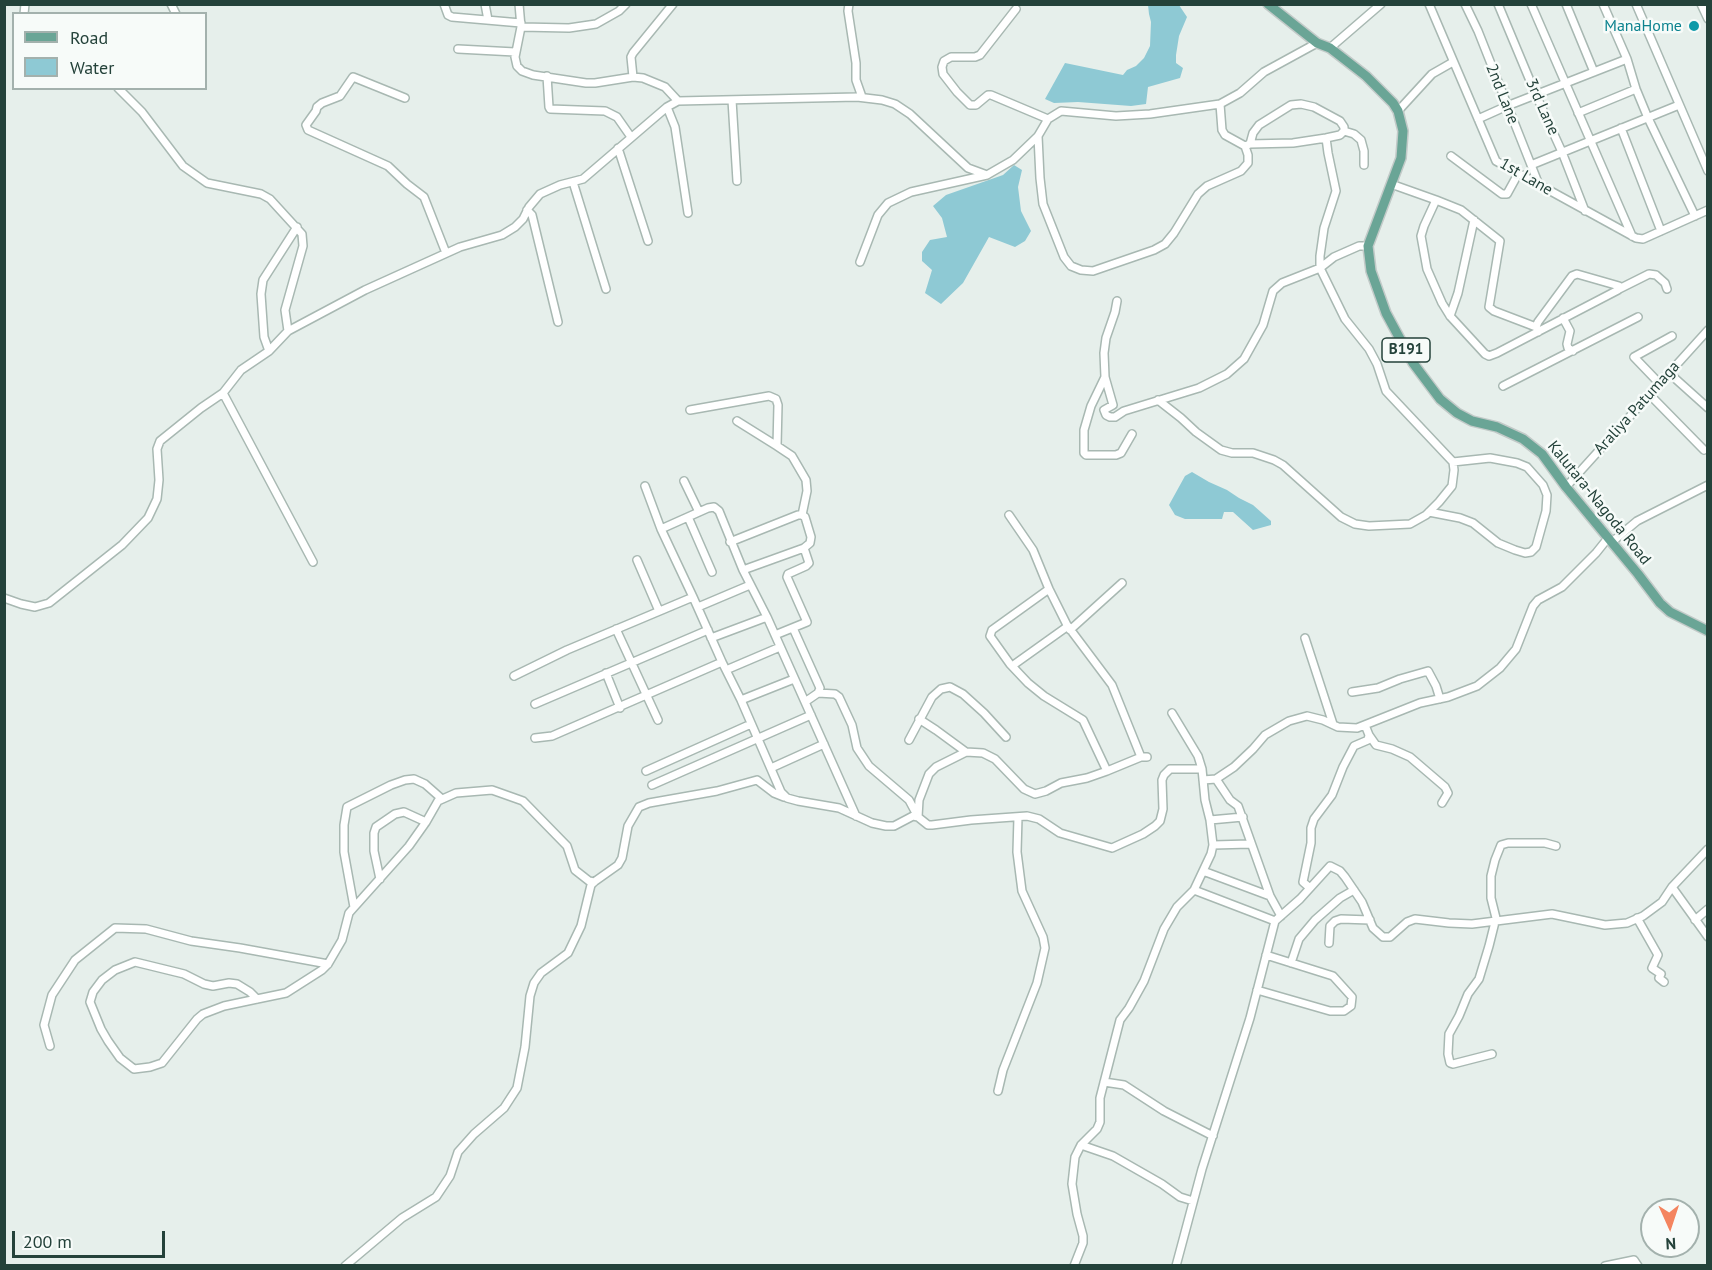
<!DOCTYPE html>
<style>
body{margin:0}
#map{position:relative;width:1712px;height:1270px;overflow:hidden;background:#e6efeb;font-family:"PT Sans",sans-serif}
canvas{display:block}
.frame{position:absolute;inset:0;border:6px solid #24423a;pointer-events:none}
.legend{position:absolute;left:12px;top:12px;width:195px;height:78px;box-sizing:border-box;background:#f7fbf9;border:2px solid #a3b1ad;margin:0;padding:8px 10px;list-style:none;font-size:18px;color:#24423a}
.legend li{display:flex;align-items:center;gap:12px;height:30px}
.legend b{width:30px;border:2px solid #a3b1ad}
.north{position:absolute;left:1640px;top:1198px;width:60px;height:60px;box-sizing:border-box;background:#f7fbf9;border:2px solid #a3b1ad;border-radius:50%;rotate:177deg;font-size:16px;font-weight:700;line-height:24px;text-align:center;color:#24423a}
.north::after{content:'';display:block;margin:auto;width:21px;height:27px;background:#f4845f;clip-path:polygon(50% 0,100% 100%,50% 72%,0 100%)}
.scale{position:absolute;left:12px;top:1231px;width:153px;height:27px;box-sizing:border-box;border:3px solid #24423a;border-top:0;padding-left:8px;font-size:18px;line-height:21px;white-space:nowrap;color:#24423a;-webkit-text-stroke:4px #f7fbf9;paint-order:stroke}
</style>
<div id="map">
<canvas width="1712" height="1270"></canvas>
<div class="frame"></div>
<ul class="legend">
<li><b style="height:8px;background:#6aa596"></b>Road</li>
<li><b style="height:16px;background:#8ec9d4"></b>Water</li>
</ul>
<div class="north">N</div>
<div class="scale">200 m</div>
</div>
<script>
const ctx = document.querySelector('canvas').getContext('2d');
ctx.lineJoin = 'round';
function fill(path, color) { ctx.fillStyle = color; ctx.fill(path, 'evenodd'); }
const poly = rows => new Path2D(rows.map(r => 'M' + r).join(''));
function trace(path, color, width, dash) { ctx.strokeStyle = color; ctx.lineWidth = width; ctx.lineCap = dash ? 'butt' : 'round'; ctx.setLineDash(dash || []); ctx.stroke(path); }
function drawText(font, color, halo, rows, align = 'center') {
  ctx.font = font + ' "PT Sans",sans-serif'; ctx.lineWidth = 5; ctx.setLineDash([]); ctx.textBaseline = 'middle'; ctx.strokeStyle = halo; ctx.fillStyle = color; for (const [text, x, y, turn = 0] of rows) {
    ctx.save(); ctx.translate(x, y); ctx.rotate((+turn || 0) * Math.PI / 180); ctx.textAlign = isNaN(turn) ? turn : align; if (halo) ctx.strokeText(text, 0, 0); ctx.fillText(text, 0, 0); ctx.restore();
  }
}
fill(poly([
 [1148,5,1179,5,1187,17,1179,36,1176,55,1176,63,1183,68,1180,78,1148,87,1146,104,1131,106,1078,102,1054,103,1045,99,1065,63,1123,75,1127,70,1136,66,1144,58,1150,46,1151,22,1149,14],
 [1014,165,1022,170,1018,187,1021,211,1031,231,1025,241,1015,247,989,237,963,283,941,304,925,293,932,270,922,261,922,252,930,240,947,237,942,218,933,206,946,195,1003,175],
 [1192,472,1209,482,1227,490,1239,498,1253,505,1271,521,1271,525,1253,530,1233,512,1224,512,1222,519,1185,519,1175,515,1169,505,1185,476]
]), '#8ec9d4');
const minor = poly([
 [171,4,176,14],
 [444,4,448,15,452,17,521,23],
 [485,4,488,20],
 [519,4,521,27,515,57,517,66,522,71,533,75,586,83,595,83,633,77,643,78,665,87,678,101],
 [849,4,848,11,856,63,856,80,862,97],
 [1429,4,1496,161,1636,238,1643,239,1708,210],
 [1465,4,1478,31,1539,185],
 [1498,4,1536,95,1562,152,1585,211],
 [1531,4,1632,236],
 [1566,4,1594,72],
 [1603,4,1627,59,1636,89,1648,118,1695,216],
 [1636,4,1708,171],
 [1701,4,1708,19],
 [1016,9,980,55,975,57,951,57,944,61,942,67,943,74,957,92,970,105,976,105,988,95,991,95,1048,119],
 [24,14,25,4],
 [521,27,569,28,596,24,619,11,626,4],
 [1330,48,1381,4],
 [458,49,515,52],
 [547,76,549,107,550,109,605,111,617,117,631,137],
 [633,77,631,57,633,53,673,4],
 [118,88,142,112,183,166,207,183,261,194,270,199,302,234,303,246,285,310,288,331],
 [405,98,353,77,340,96,322,103,317,107,316,111,306,125,308,130,388,166,407,184,424,197,446,253],
 [732,100,737,181],
 [667,107,675,127,688,213],
 [1398,111,1432,74,1453,62],
 [1578,113,1636,89],
 [1478,119,1507,106,1627,59],
 [1621,128,1661,231],
 [1344,131,1354,134,1361,140,1364,151,1364,165],
 [1038,136,1040,178,1043,204,1064,257,1071,266,1081,270,1093,271,1154,250,1165,244,1174,233,1198,194,1207,186,1241,171,1248,163,1248,155,1245,146,1225,135,1222,130,1220,104],
 [1245,146,1250,144,1253,133,1259,125,1291,105,1301,104,1314,107,1340,121,1344,127,1344,131,1340,135,1326,138,1293,143,1250,144],
 [618,148,648,241],
 [1451,156,1502,194,1507,194,1518,174],
 [1531,165,1679,105],
 [573,182,606,289],
 [1391,184,1436,200,1424,226,1421,236,1427,269,1442,303,1450,316,1485,354,1489,356,1497,353,1618,290,1619,286,1577,274,1572,276,1538,322,1536,327,1538,332],
 [1436,200,1461,210,1500,241,1489,307,1494,311,1536,327],
 [527,210,532,215,558,322],
 [860,262,878,215,888,203,911,192,987,175],
 [1619,289,1649,274,1656,275,1665,283,1667,289],
 [1117,301,1115,312,1106,338,1104,353,1105,377,1113,405,1104,410,1106,415,1110,417,1115,417,1124,411,1199,388,1227,374,1244,359,1263,325,1273,291,1282,283,1320,268,1334,257,1359,246,1368,246],
 [1450,316,1458,293,1474,220],
 [1563,318,1570,331,1567,344,1568,348,1573,351],
 [269,351,264,337,261,294,263,280,297,227],
 [1669,373,1708,408],
 [1105,377,1091,406,1084,430,1084,453,1086,455,1116,455,1121,453,1132,434],
 [1659,383,1634,357,1672,336],
 [1503,386,1638,317],
 [223,393,313,562],
 [1649,394,1704,450],
 [1158,400,1181,418,1196,432,1221,450,1232,453,1253,453,1274,460,1283,465,1341,517,1355,524,1369,526,1410,524,1426,515,1439,502,1452,486,1454,470,1453,462,1386,391,1377,364,1369,349,1345,319,1320,268,1320,256,1324,228,1336,191,1328,153,1326,138],
 [690,410,769,396,776,399,778,405,777,446,792,456,806,480,807,491,802,515],
 [737,421,777,446],
 [684,481,699,512],
 [645,486,661,529,693,597,722,662,741,700,781,792,787,798,798,801,839,808,872,823,886,826,894,826,913,816,918,817,928,825,932,825,971,820,1027,816,1039,819,1060,833,1112,848,1143,834,1155,826,1160,821,1163,809,1162,780,1164,775,1170,769,1202,769,1205,800,1210,820,1213,845,1211,854,1194,890,1177,907,1164,929,1144,981,1129,1008,1120,1020,1100,1098,1100,1122,1097,1129,1081,1145,1075,1157,1072,1184,1077,1214,1083,1236,1083,1243,1074,1266],
 [1566,487,1708,330],
 [1429,512,1460,518,1473,523,1498,543,1515,550,1525,553,1531,552,1536,547,1546,511,1547,495,1543,485,1527,467,1517,463,1490,458,1453,462],
 [1009,515,1033,550,1049,589,1067,625,1112,685,1141,757],
 [688,517,712,572],
 [661,529,708,508,714,507,719,511,743,570,767,617,856,816],
 [730,542,798,515,802,515,805,517,811,537,810,543,804,548,743,570],
 [1612,542,1637,521,1708,485],
 [637,560,659,611],
 [1049,589,992,630,990,636,1010,664,1028,683,1044,696,1083,720,1107,771],
 [4,598,21,604,35,607,49,603,122,545,148,518,157,499,159,480,157,449,160,441,201,408,223,393,241,370,269,351,288,331,365,290,460,247,502,235,515,227,523,219,529,207,540,194,560,185,583,179,667,107,678,101,857,97,882,100,895,104,910,114,968,168,987,175,1013,160,1038,136,1048,119,1061,111,1116,116,1150,114,1220,104,1240,93,1264,72,1317,43],
 [698,607,750,585],
 [793,628,820,688,818,693,805,702],
 [616,629,658,720],
 [1070,630,1122,583],
 [775,635,807,622,787,577,788,574,806,566,809,563,804,548],
 [711,638,767,617],
 [1305,638,1333,724],
 [1012,666,1068,626],
 [726,670,780,647],
 [606,673,620,708],
 [514,676,567,650,693,597],
 [1352,692,1378,688,1400,679,1428,671,1436,686,1440,699],
 [818,693,835,694,839,697,852,725,857,748,869,766,909,800,917,815],
 [741,700,794,679],
 [535,704,708,630],
 [1172,713,1198,756,1202,769],
 [919,719,936,730,966,752],
 [1369,735,1376,745,1392,749,1410,757,1445,787,1448,793,1442,803],
 [535,738,552,736,722,662],
 [909,740,932,697,941,689,950,687,963,694,984,713,1006,737],
 [771,768,824,744],
 [646,771,751,724],
 [1216,779,1230,800,1238,806,1270,896,1281,916],
 [1203,780,1216,779,1234,767,1253,749,1265,735,1289,721,1307,716,1323,720,1338,727,1357,728,1420,703,1448,697,1477,686,1500,668,1516,649,1533,606,1538,600,1562,587,1596,553,1608,538],
 [652,785,811,715],
 [918,817,919,800,929,774,936,767,966,752,983,753,995,759,1024,789,1035,794,1046,791,1061,783,1087,778,1107,771,1141,757,1147,757],
 [1210,820,1243,817],
 [1213,845,1250,844],
 [1203,871,1270,896],
 [380,879,374,851,374,833,376,827,395,814,404,812,426,822],
 [1672,887,1708,937],
 [1310,888,1303,882,1311,843,1311,828,1314,819,1332,795,1343,767,1354,746,1368,740,1369,735,1365,725],
 [1194,890,1275,921],
 [354,907,344,852,344,825,347,807,391,785,405,780,414,779,425,784,442,799],
 [1637,918,1658,955,1652,968,1661,974,1659,978,1664,982],
 [1695,920,1708,909],
 [1329,943,1330,926,1335,921,1341,919,1370,920],
 [1291,963,1299,939,1315,920,1340,898,1354,890],
 [1257,990,1330,1011,1344,1011,1351,1006,1352,997,1333,976,1266,955],
 [257,999,250,992,237,984,229,983,213,986,204,984,184,974,135,962,115,970,102,980,93,992,90,1002,101,1029,108,1041,120,1058,134,1069,150,1067,162,1063,197,1019,203,1014,224,1006,257,999,286,993,322,970,328,964,342,940,349,913,409,846,426,822,438,801,456,793,492,790,523,801,567,846,575,870,589,881,594,882],
 [50,1046,44,1025,52,995,75,960,115,928,146,929,191,941,240,948,328,964],
 [1492,1054,1453,1064,1450,1063,1448,1054,1449,1034,1459,1016,1468,994,1479,979,1489,946,1496,918,1491,898,1491,876,1495,860,1501,845,1508,843,1545,843,1556,846],
 [1104,1082,1124,1085,1164,1111,1213,1136],
 [998,1091,1003,1070,1037,983,1045,948,1043,937,1022,891,1017,852,1018,817],
 [1081,1145,1113,1156,1162,1184,1180,1197,1193,1201],
 [345,1266,402,1218,436,1197,450,1176,458,1152,474,1134,504,1108,517,1088,525,1047,530,996,534,983,541,973,568,953,581,926,591,885,594,882,618,865,622,858,628,826,639,807,649,803,717,791,757,780,774,793,784,797],
 [1176,1266,1202,1169,1250,1018,1275,921,1300,899,1330,866,1340,871,1345,877,1362,902,1373,928,1383,937,1390,937,1407,922,1415,919,1449,923,1472,924,1552,914,1605,925,1627,923,1643,916,1662,902,1672,887,1708,849],
 [1605,1266,1634,1260,1638,1266]
]);
const major = poly([
 [1268,4,1317,43,1330,48,1366,76,1393,103,1398,111,1403,131,1401,158,1368,246,1371,271,1386,313,1413,363,1440,399,1457,413,1472,421,1497,427,1523,439,1542,454,1566,487,1638,574,1660,603,1670,612,1708,631]
]);
trace(minor, '#a8b8b2', 10);
trace(major, '#c2cac8', 12);
trace(minor, '#fff', 7);
trace(major, '#6aa596', 9);
for (const [x, y, r, color] of [
 [1694,26,6,"#0f9aa8"]
]) { const dot = new Path2D(); dot.arc(x, y, r, 0, 2 * Math.PI); ctx.fillStyle = color; ctx.fill(dot); trace(dot, '#f7fbf9', 2); }
for (const [x, y, w] of [
 [1406,350,48]
]) { const box = new Path2D(); box.roundRect(x - w / 2, y - 12, w, 24, 4.5); ctx.fillStyle = '#f7fbf9'; ctx.fill(box); trace(box, '#24423a', 1.5); }
drawText('bold 15px', '#24423a', null, [
 ["B191",1406,350]
]);
drawText('16px', '#0d838f', '#f7fbf9', [
 ["ManaHome",1682,26]
], 'right');
drawText('16px', '#24423a', '#f7fbf9', [
 ["2nd Lane",1502,94,68],
 ["3rd Lane",1542,107,66],
 ["1st Lane",1526,177,30],
 ["Araliya Patumaga",1637,408,-48],
 ["Kalutara-Nagoda Road",1599,503,51]
]);
</script>
